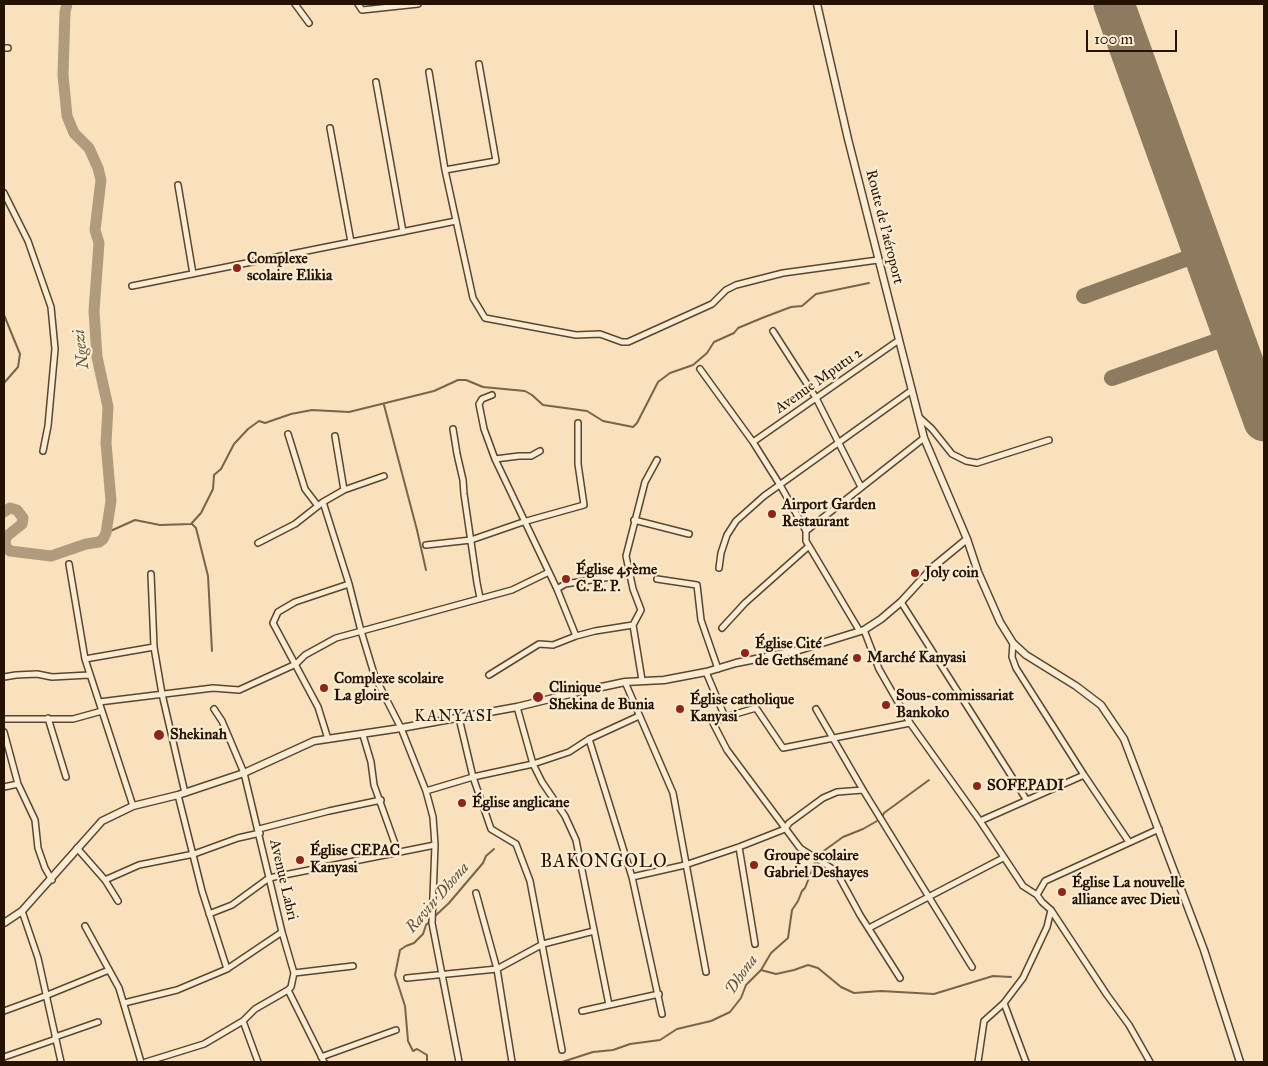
<!DOCTYPE html>
<meta charset="utf-8">
<style>
body{margin:0}
#map{position:relative;width:1268px;height:1066px;overflow:hidden;background:#f8e1bc;font-family:"IM FELL Great Primer",serif}
canvas{display:block}
.frame{position:absolute;inset:0;border:5px solid #251200;pointer-events:none}
.scale{position:absolute;left:1086px;top:30px;width:91px;height:22px;box-sizing:border-box;border:2px solid #251200;border-top:0;padding-left:6px;font-size:15px;line-height:18px;white-space:nowrap;color:#251200;-webkit-text-stroke:4px #faecd3;paint-order:stroke}
</style>
<div id="map">
<canvas width="1268" height="1066"></canvas>
<div class="frame"></div>
<div class="scale">100 m</div>
</div>
<script>
const ctx = document.querySelector('canvas').getContext('2d');
ctx.lineJoin = 'round';
const poly = rows => new Path2D(rows.map(r => 'M' + r).join(''));
function trace(path, color, width, dash) { ctx.strokeStyle = color; ctx.lineWidth = width; ctx.lineCap = dash ? 'butt' : 'round'; ctx.setLineDash(dash || []); ctx.stroke(path); }
function drawText(font, color, halo, rows, align = 'center') {
  ctx.font = font + ' "IM FELL Great Primer",serif'; ctx.lineWidth = 4.5; ctx.setLineDash([]); ctx.textBaseline = 'middle'; ctx.strokeStyle = halo; ctx.fillStyle = color; for (const [text, x, y, turn = 0] of rows) {
    ctx.save(); ctx.translate(x, y); ctx.rotate((+turn || 0) * Math.PI / 180); ctx.textAlign = isNaN(turn) ? turn : align; if (halo) ctx.strokeText(text, 0, 0); ctx.fillText(text, 0, 0); ctx.restore();
  }
}
trace(poly([
 [4,315,20,354,18,367,4,383],
 [384,405,417,530,426,570],
 [192,524,196,528,208,576,212,651],
 [106,533,135,520,160,525,191,524,201,513,213,489,214,475,221,469,234,444,248,429,259,421,265,423,291,414,312,410,349,412,434,391,458,380,466,380,483,387,525,391,532,395,543,405,587,411,603,421,633,427,637,423,658,382,670,373,693,365,707,353,714,342,734,333,738,328,762,318,791,307,802,306,816,294,869,283],
 [882,817,884,813,929,780],
 [433,918,449,903,483,863,486,856,494,849],
 [761,970,776,974,794,970,808,965,818,968,841,987,854,993,881,991,934,994,993,976,1011,977],
 [427,1062,427,1055,417,1049,413,1051,408,1041,405,1006,395,975,400,950,406,946,414,943,423,934,426,925,430,921],
 [562,1062,593,1052,613,1050,630,1044,660,1040,677,1029,711,1021,730,1012,741,998,746,985,761,970,771,953,788,938,792,910,798,901,802,891,805,888,818,855,843,837,863,829,877,821]
]), '#78644a', 2);
trace(poly([
 [4,512,10,508,17,510,23,518,22,524,7,536,5,541,6,547,10,551,51,556,86,544,99,542,103,539,106,533,111,501,106,443,108,407,97,357,94,311,99,243,95,230,101,180,98,168,89,148,74,133,67,116,63,75,65,12,67,4]
]), '#b09b7c', 11);
trace(poly([
 [1188,258,1196,257,1207,263],
 [1084,296,1188,258,1195,251,1199,241],
 [1217,341,1226,333,1229,323],
 [1112,378,1217,341,1230,342,1237,346]
]), '#8e7a5e', 16);
trace(poly([
 [1114,4,1264,421]
]), '#8e7a5e', 41);
const minor = poly([
 [295,4,309,23],
 [358,4,362,10,418,4],
 [4,48,8,48],
 [429,72,445,170,473,298,485,318,576,335,600,334,622,342,628,342,712,304,726,290,736,285,783,273,878,260],
 [376,82,403,232],
 [330,128,351,242],
 [445,170,496,161,479,64],
 [178,185,193,274],
 [4,193,28,241,51,307,55,349,48,426,43,451],
 [132,286,456,221],
 [773,331,816,398,861,487],
 [700,369,753,442,780,485,806,531],
 [492,395,482,399,479,404,484,429,495,459,557,589,576,636],
 [919,417,932,429,952,454,966,461,977,463,1049,440],
 [453,429,457,454,463,480,464,494,477,583,480,598],
 [288,434,305,489,318,506],
 [335,436,344,490],
 [753,442,899,340],
 [495,459,519,456,531,456,540,451],
 [323,502,349,584,361,631,375,677,401,728,426,791,433,817,435,845,432,923,459,1062],
 [634,520,689,534],
 [258,543,295,524,323,502,344,490,384,476],
 [426,545,471,540,523,522,584,505,578,464,578,423],
 [69,564,85,659,133,806],
 [719,568,721,553,727,535,736,521,764,496,912,390],
 [151,574,154,647,162,694,185,793],
 [657,579,697,585,701,620,718,669],
 [557,589,565,584,630,574],
 [901,602,1026,799],
 [722,628,745,603,809,546],
 [859,630,806,541,806,531,924,438],
 [864,630,879,669,910,723,980,821,1023,886,1037,895,1042,902,1051,910,1107,995,1129,1025,1150,1062],
 [1013,643,1012,657,1016,668,1084,775,1129,842],
 [85,659,154,647],
 [706,672,725,717,713,723,727,750,800,848,836,871,860,915,900,978],
 [489,675,539,644,553,645,576,636,595,631,633,625],
 [4,677,16,675,37,674,52,677,89,675],
 [642,680,633,625,641,610,633,589,626,556,645,482,657,460],
 [625,682,673,793,706,972],
 [99,702,213,688,239,690,296,664,305,655,336,638,512,590,549,572],
 [517,707,533,764,542,782,565,816,576,840,609,1005],
 [816,709,863,790,972,967],
 [725,717,756,708,783,748,910,723],
 [48,718,66,777],
 [459,718,473,777,491,829,516,844,530,881,562,1050],
 [4,719,73,719,102,711],
 [4,732,18,784,35,820,38,848,45,868,52,880],
 [363,735,371,762,374,785,398,852],
 [328,739,318,707,273,623,278,612,295,602,349,584],
 [589,739,632,877,662,1014],
 [4,787,18,784],
 [426,791,473,777,533,764,569,752,589,739,639,716],
 [178,795,202,891,227,969],
 [980,821,1084,775],
 [259,829,329,811,381,800],
 [739,847,755,944],
 [77,848,105,880,118,901],
 [632,877,685,865,739,847,785,829,789,823,823,798,837,792,863,790],
 [105,880,139,865,194,854,238,838,260,833],
 [476,893,497,969,512,1062],
 [1037,895,1045,881,1159,829],
 [22,911,38,958,61,1062],
 [209,914,232,905,269,878,435,845],
 [85,926,119,988,141,1062],
 [869,928,1003,858],
 [294,973,353,966],
 [407,978,497,969,543,944,594,931],
 [288,990,324,1062],
 [124,1003,177,990,227,969,282,932],
 [1004,1003,1026,1062],
 [4,1011,45,996,109,970],
 [582,1011,659,994],
 [243,1021,258,1062],
 [55,1037,98,1022],
 [4,1057,56,1039],
 [321,1057,396,1030],
 [146,1062,204,1044,243,1021,255,1009,288,990,291,987,294,973,282,932,244,773,222,721,214,709],
 [978,1062,984,1021,1004,1003,1023,978,1047,927,1051,910]
]);
const tertiary = poly([
 [817,4,848,139,924,438,967,539,978,572,1000,622,1013,643,1026,655,1076,686,1101,705,1124,739,1204,950,1240,1062],
 [4,923,22,911,102,821,133,806,178,795,244,773,314,741,401,728,517,707,578,692,625,682,664,680,706,672,736,663,796,651,864,630,881,619,901,602,933,567,967,539]
]);
trace(minor, '#5a462f', 8);
trace(tertiary, '#5a462f', 9);
trace(minor, '#faecd3', 5);
trace(tertiary, '#faecd3', 6);
for (const [x, y, r, color] of [
 [237,268,5,"#8f2418"],
 [772,514,5,"#8f2418"],
 [915,573,5,"#8f2418"],
 [566,579,5,"#8f2418"],
 [745,653,5,"#8f2418"],
 [857,658,5,"#8f2418"],
 [324,688,5,"#8f2418"],
 [538,697,6,"#8f2418"],
 [886,705,5,"#8f2418"],
 [680,709,5,"#8f2418"],
 [159,735,6,"#8f2418"],
 [977,786,5,"#8f2418"],
 [462,803,5,"#8f2418"],
 [300,860,5,"#8f2418"],
 [754,865,5,"#8f2418"],
 [1062,892,5,"#8f2418"]
]) { const dot = new Path2D(); dot.arc(x, y, r, 0, 2 * Math.PI); ctx.fillStyle = color; ctx.fill(dot); trace(dot, '#faecd3', 2); }
drawText('15px', '#251200', '#faecd3', [
 ["Route de l'aéroport",884,227,76],
 ["Avenue Mputu 2",819,381,-35],
 ["Avenue Labri",283,880,77]
]);
drawText('bold 15px', '#251200', '#faecd3', [
 ["Complexe",247,259],
 ["scolaire Elikia",247,276],
 ["Airport Garden",782,505],
 ["Restaurant",782,522],
 ["Église 45ème",576,570],
 ["C. E. P.",576,587],
 ["Joly coin",925,573],
 ["Église Cité",755,644],
 ["de Gethsémané",755,661],
 ["Marché Kanyasi",867,658],
 ["Complexe scolaire",334,679],
 ["La gloire",334,696],
 ["Clinique",549,688],
 ["Shekina de Bunia",549,705],
 ["Sous-commissariat",896,696],
 ["Bankoko",896,713],
 ["Église catholique",690,700],
 ["Kanyasi",690,717],
 ["Shekinah",170,735],
 ["SOFEPADI",987,786],
 ["Église anglicane",472,803],
 ["Église CEPAC",310,851],
 ["Kanyasi",310,868],
 ["Groupe scolaire",764,856],
 ["Gabriel Deshayes",764,873],
 ["Église La nouvelle",1072,883],
 ["alliance avec Dieu",1072,900]
], 'left');
drawText('italic 16px', '#645038', '#faecd3', [
 ["Ngezi",82,349,-97],
 ["Ravin Dhona",438,898,-49],
 ["Dhona",742,975,-55]
]);
ctx.letterSpacing = '1px';
drawText('16px', '#251200', '#faecd3', [
 ["KANYASI",454,717]
]);
ctx.letterSpacing = '0px';
ctx.letterSpacing = '1px';
drawText('18px', '#251200', '#faecd3', [
 ["BAKONGOLO",604,863]
]);
ctx.letterSpacing = '0px';
</script>
